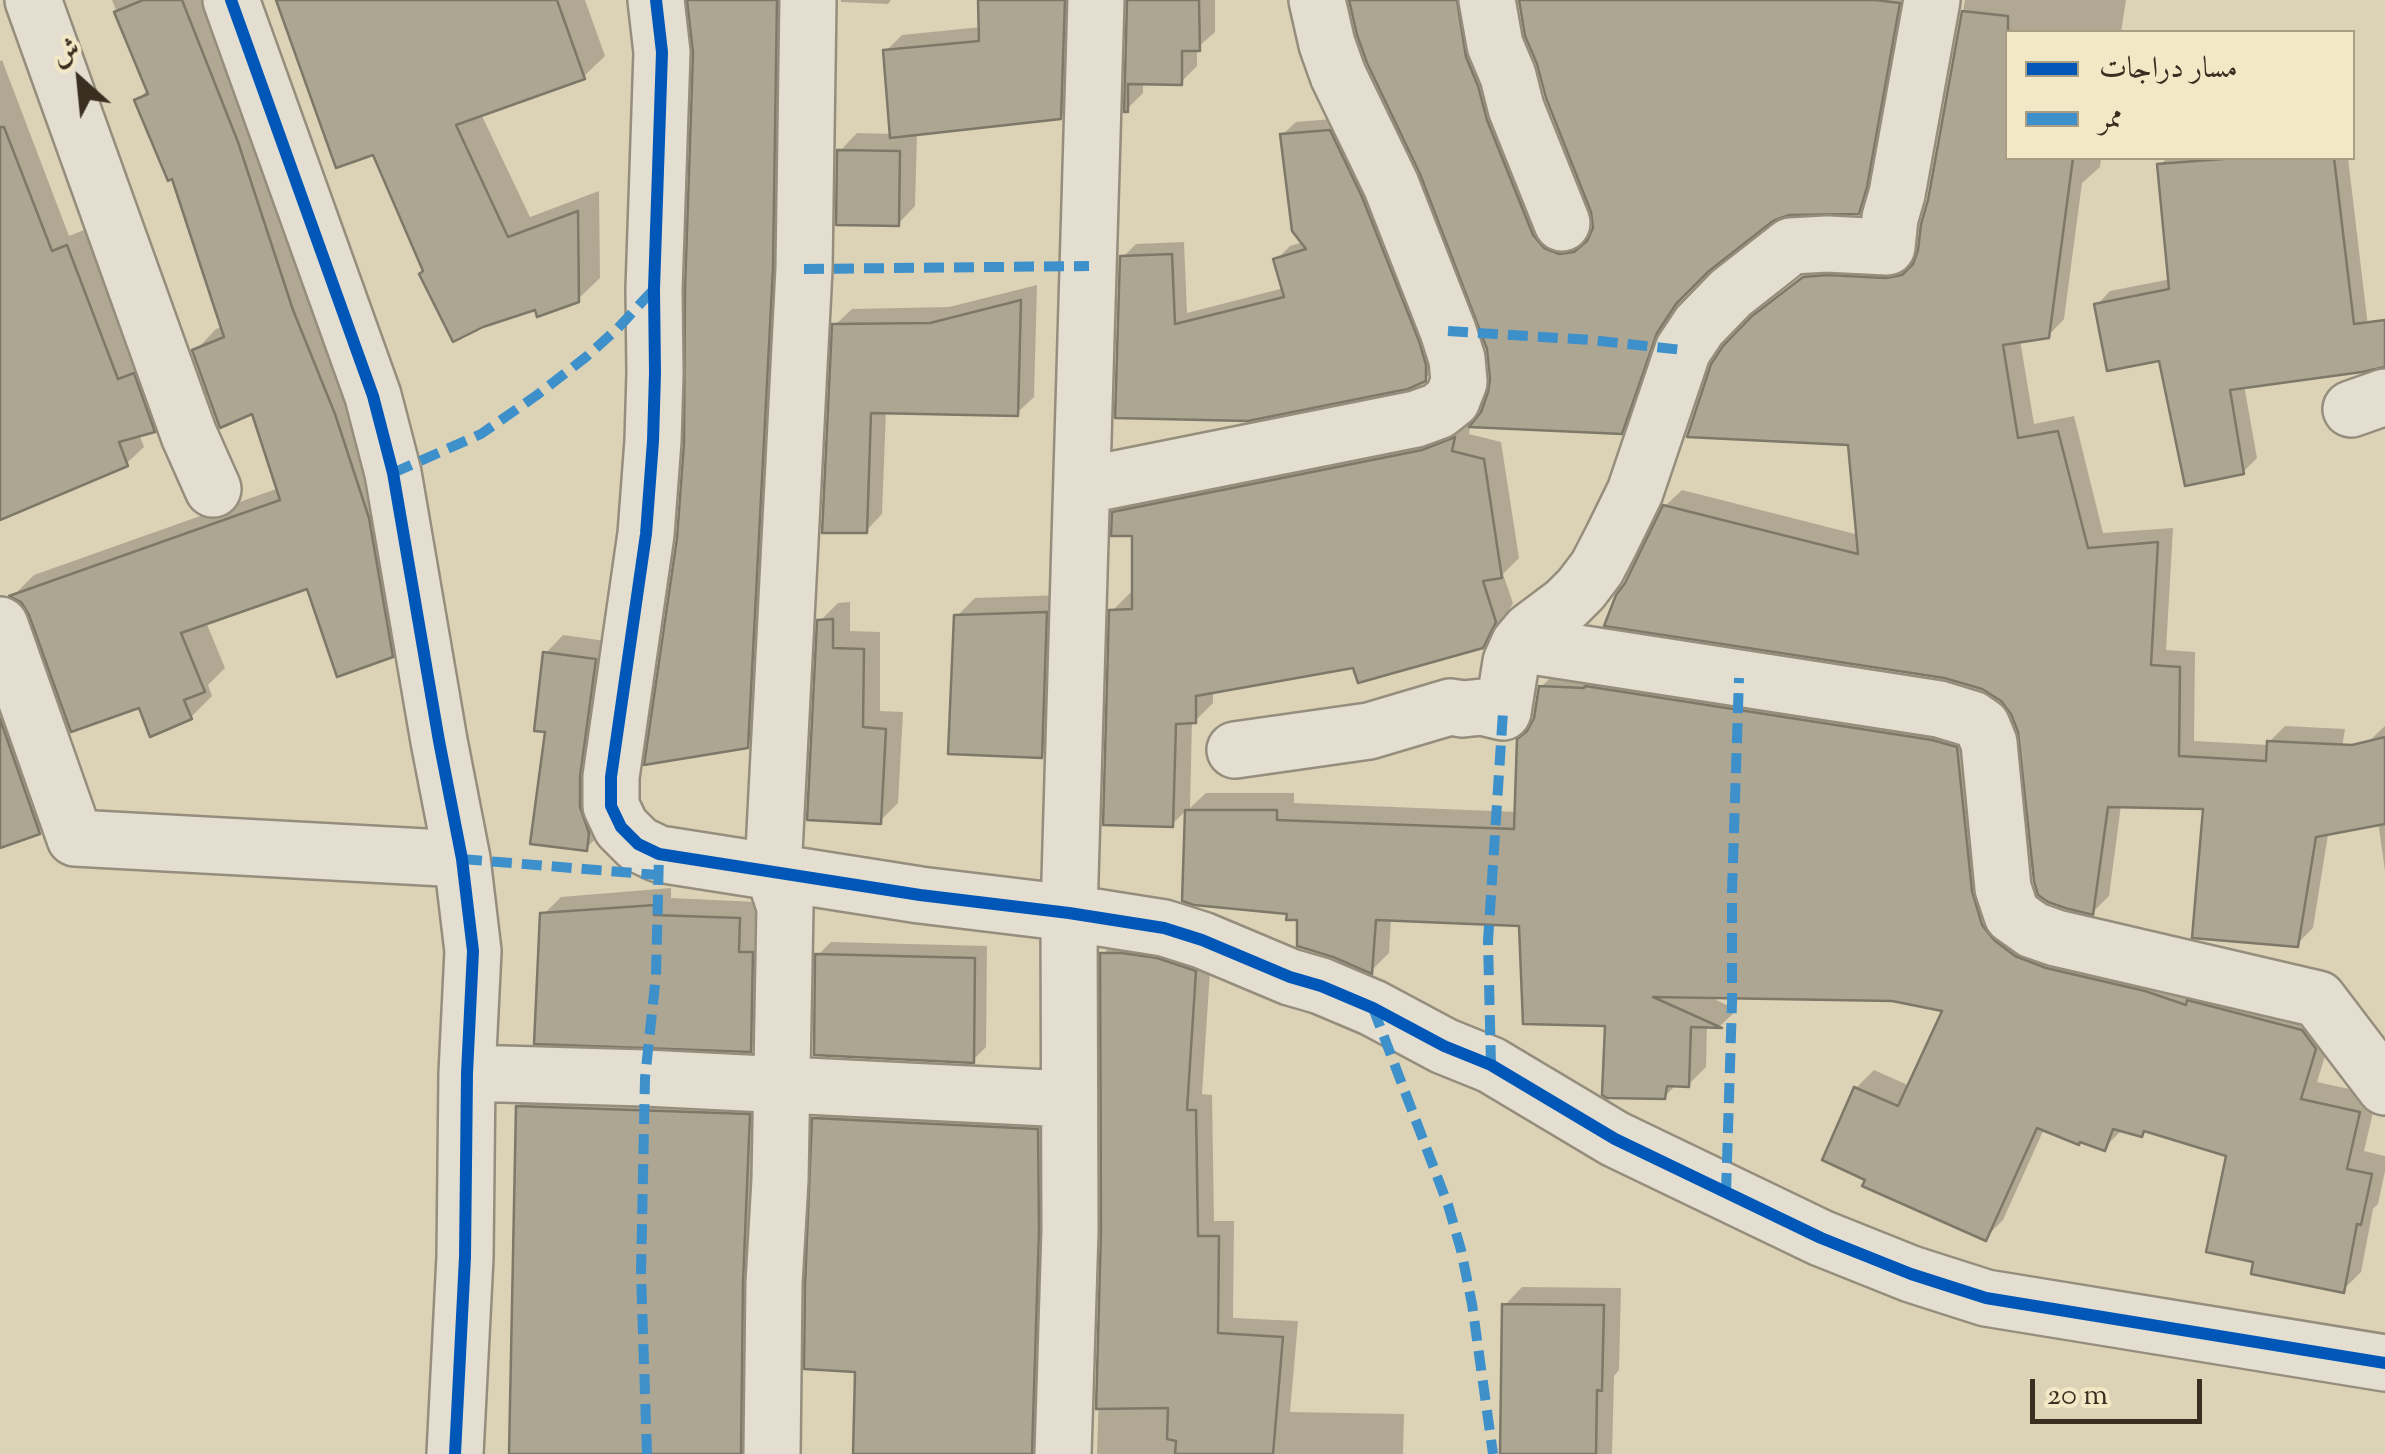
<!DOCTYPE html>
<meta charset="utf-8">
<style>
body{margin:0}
#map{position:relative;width:2385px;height:1454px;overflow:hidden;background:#dcd3b7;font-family:"Sorts Mill Goudy",Amiri,serif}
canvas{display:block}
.legend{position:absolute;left:2005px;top:30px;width:350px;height:130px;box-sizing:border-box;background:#f2e8c6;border:2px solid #a89e84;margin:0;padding:12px 18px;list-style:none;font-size:30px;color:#3a2e21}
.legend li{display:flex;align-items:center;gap:20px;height:50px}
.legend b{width:50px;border:2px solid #a89e84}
.north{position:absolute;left:30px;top:30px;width:100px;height:100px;-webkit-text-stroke:8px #f2e8c6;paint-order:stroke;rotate:333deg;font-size:28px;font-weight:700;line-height:40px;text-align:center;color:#3a2e21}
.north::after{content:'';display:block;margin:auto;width:35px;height:45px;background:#3a2e21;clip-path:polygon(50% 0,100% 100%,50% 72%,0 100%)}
.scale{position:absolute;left:2030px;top:1379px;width:172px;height:45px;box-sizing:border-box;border:5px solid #3a2e21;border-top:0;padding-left:12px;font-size:30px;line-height:35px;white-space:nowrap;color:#3a2e21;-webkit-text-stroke:8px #f2e8c6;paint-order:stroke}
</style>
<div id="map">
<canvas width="2385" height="1454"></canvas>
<ul class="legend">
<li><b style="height:12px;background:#0057b8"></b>مسار دراجات</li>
<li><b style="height:12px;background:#3e90cb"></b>ممر</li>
</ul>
<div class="north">ش</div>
<div class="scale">20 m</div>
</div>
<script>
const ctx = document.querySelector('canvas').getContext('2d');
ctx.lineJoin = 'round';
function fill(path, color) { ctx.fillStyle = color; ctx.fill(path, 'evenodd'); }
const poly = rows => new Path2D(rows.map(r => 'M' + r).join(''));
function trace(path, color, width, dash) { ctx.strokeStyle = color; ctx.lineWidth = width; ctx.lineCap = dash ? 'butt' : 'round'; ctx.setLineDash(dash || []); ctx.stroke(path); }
fill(poly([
 [112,0,213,0,314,288,413,633,392,655,308,585,206,622,225,668,208,685,212,696,191,717,140,704,32,614,23,600,14,595,34,575,279,488,254,411,195,351,216,329,223,326,174,175,137,101,148,89],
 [279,0,585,0,605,56,583,77,481,114,530,217,599,191,600,278,578,299,536,307,426,270,374,152],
 [690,0,803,0,774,718,747,745,679,539,687,442,696,53],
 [841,0,891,0,888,4,841,2],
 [980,0,1079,0,1076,101,1060,117,917,133,915,206,898,224,840,151,857,133,892,134,886,51,902,35,981,27],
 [1130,0,1215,0,1215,32,1197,48,1197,66,1181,82,1143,82,1143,93,1127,109],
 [1352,0,1473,0,1574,239,1592,237,1595,229,1593,211,1521,0,1912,0,1874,196,1858,212,1789,212,1772,219,1709,267,1692,285,1672,314,1637,415,1621,431,1483,413,1491,393,1489,349],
 [1965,0,2126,0,2121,32,2008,32,2008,158,2101,158,2100,167,2082,183,2064,319,2048,336,2020,340,2034,424,2074,416,2103,533,2173,528,2166,650,2195,652,2194,741,2269,745,2269,742,2285,726,2345,729,2313,928,2297,944,2206,807,2121,805,2109,896,2093,912,2013,713,2002,699,1983,687,1627,584,1665,506,1682,490,1859,535,1851,442,1725,347,1771,301,1821,262,1904,263,1917,260,1930,200],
 [2,60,69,236,84,230,136,364,171,412,153,429,139,434,144,447,126,464,0,517,0,61],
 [1343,118,1438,365,1425,379,1248,418,1122,258,1136,244,1184,242,1187,313,1284,288,1276,260,1290,246,1304,242,1282,135,1296,122],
 [2167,158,2348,158,2369,335,2244,385,2257,458,2243,472,2161,358,2097,305,2110,291,2171,279,2160,165],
 [1037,285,1034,397,1017,413,886,411,882,514,866,531,835,325,852,309,949,307],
 [1471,422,1469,434,1501,442,1519,558,1503,574,1513,603,1500,627,1482,646,1213,690,1213,703,1195,721,1192,721,1190,808,1206,793,1294,793,1294,803,1517,812,1541,687,1559,669,1974,730,1999,907,2333,1030,2317,1082,2377,1095,2364,1151,2385,1156,2385,1171,2378,1204,2373,1209,2361,1272,2343,1290,2256,1260,2229,1154,2147,1129,2142,1134,2123,1129,2104,1148,2044,1129,2003,1220,1985,1238,1868,1178,1856,1088,1874,1070,1910,1086,1945,1009,1892,999,1706,995,1737,1010,1721,1025,1707,1025,1706,1067,1688,1085,1677,1084,1664,1097,1607,1023,1521,924,1391,918,1389,953,1371,971,1289,911,1185,899,1188,809,1172,824,1112,611,1130,593,1135,593,1134,534,1115,513,1133,495,1442,433],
 [1063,595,1059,738,1041,756,957,616,975,598],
 [850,602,850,631,880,632,880,711,903,712,898,803,880,821,820,621,838,603],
 [563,635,613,642,604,831,586,848,546,653],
 [0,654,57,814,39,832,0,845],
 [2385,726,2385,871,2367,743],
 [671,888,671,898,757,902,756,935,770,935,768,1032,750,1049,543,915,561,897],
 [1119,938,1211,955,1202,1094,1212,1095,1214,1221,1234,1221,1233,1318,1298,1321,1290,1412,1404,1414,1403,1454,1097,1454,1104,1231,1103,954],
 [831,942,987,946,986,1047,973,1060,818,955],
 [537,1088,767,1097,766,1454,515,1454,518,1107],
 [831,1102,1054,1114,1052,1454,855,1454,858,1370,815,1119],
 [1522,1287,1621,1288,1619,1370,1614,1376,1612,1454,1502,1454,1505,1305]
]), '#0003');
const building = poly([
 [143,0,182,0,238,142,293,310,335,414,369,518,393,657,337,677,307,589,181,633,205,692,184,700,192,719,150,737,139,708,71,732,29,615,21,602,9,596,280,500,252,414,220,428,192,350,224,337,172,179,168,181,134,100,148,94,114,12,143,0],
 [276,0,557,0,585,79,456,125,508,237,578,211,579,302,537,317,535,310,483,327,453,342,419,274,423,271,373,155,336,168,276,0],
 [687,0,777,0,773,268,748,748,644,765,677,538,684,443,685,289,693,53,687,0],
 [978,0,1065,0,1061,119,890,138,883,50,979,41,978,0],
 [1127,0,1199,0,1200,51,1182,51,1182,85,1128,84,1128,112,1124,112,1127,0],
 [1349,0,1457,0,1466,57,1478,86,1487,120,1533,235,1544,248,1559,254,1574,252,1587,241,1593,228,1591,212,1546,98,1537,64,1525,36,1519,0,1875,0,1900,3,1867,187,1859,214,1789,215,1773,221,1709,271,1676,304,1657,333,1622,434,1469,427,1481,412,1488,392,1490,379,1487,349,1420,174,1367,63,1357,35,1349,0],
 [1962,11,2008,16,2008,158,2073,158,2049,338,2003,345,2018,438,2058,431,2088,548,2158,542,2151,665,2180,667,2179,756,2266,761,2267,741,2352,745,2385,737,2385,824,2316,837,2298,947,2192,938,2203,809,2108,807,2093,915,2065,908,2048,902,2038,895,2034,881,2018,732,2011,714,2001,701,1982,689,1944,678,1604,626,1616,595,1625,583,1663,505,1858,554,1848,445,1687,437,1711,364,1723,346,1752,316,1803,277,1827,275,1886,278,1902,275,1913,264,1918,250,1921,224,1928,200,1962,11],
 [0,127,4,127,52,251,67,245,118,379,134,373,155,432,119,442,128,466,0,520,0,127],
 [1330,130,1362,197,1419,341,1426,365,1426,381,1408,389,1248,421,1115,418,1120,256,1172,254,1175,324,1284,297,1273,259,1306,249,1292,231,1280,134,1330,130],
 [837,150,900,151,899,226,836,225,837,150],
 [2236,158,2334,158,2354,324,2385,320,2385,367,2362,372,2230,390,2244,474,2185,486,2159,361,2107,371,2094,304,2169,289,2157,164,2236,158],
 [1021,300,1018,416,871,413,867,533,822,533,832,324,930,323,1021,300],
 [1455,437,1452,451,1484,459,1502,578,1483,581,1496,622,1483,648,1358,683,1353,668,1196,696,1196,723,1176,724,1173,827,1103,825,1109,610,1132,609,1132,536,1111,536,1112,512,1422,450,1455,437],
 [1047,612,1042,758,948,754,954,615,1047,612],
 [833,619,833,648,864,649,863,727,886,729,881,824,807,820,817,620,833,619],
 [543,652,596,659,580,777,580,807,589,833,587,851,530,844,545,732,534,731,543,652],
 [1539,686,1584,688,1585,686,1932,740,1957,747,1972,891,1982,925,1994,940,2015,956,2046,968,2145,991,2186,1005,2187,1000,2302,1030,2316,1049,2301,1099,2360,1112,2347,1169,2372,1174,2361,1225,2357,1224,2344,1293,2251,1274,2253,1262,2206,1252,2226,1156,2144,1131,2142,1137,2113,1129,2105,1151,2080,1142,2079,1145,2037,1128,1986,1241,1862,1186,1865,1180,1822,1160,1854,1087,1898,1106,1942,1011,1892,1001,1653,997,1722,1028,1691,1027,1689,1087,1667,1086,1665,1099,1607,1098,1602,1095,1605,1026,1523,1024,1519,926,1376,920,1372,974,1333,957,1297,946,1297,920,1286,920,1287,914,1194,905,1182,901,1185,810,1277,810,1277,820,1514,829,1517,739,1527,731,1534,718,1539,686],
 [0,719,40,834,0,848,0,719],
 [655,905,654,915,740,918,739,952,753,952,751,1052,534,1044,540,913,655,905],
 [1100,953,1122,953,1157,958,1196,971,1187,1110,1196,1110,1198,1236,1219,1236,1218,1333,1283,1337,1273,1454,1175,1454,1176,1441,1167,1439,1168,1408,1096,1409,1101,1231,1100,953],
 [815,954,975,958,974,1063,814,1055,815,954],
 [516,1106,750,1114,743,1283,741,1454,509,1454,516,1106],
 [812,1118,1038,1129,1039,1231,1032,1454,853,1454,855,1372,804,1369,805,1284,812,1118],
 [1502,1304,1604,1305,1602,1391,1597,1390,1596,1454,1500,1454,1502,1304]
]);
fill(building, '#ada693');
trace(building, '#7e7869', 2.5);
const minor = poly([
 [33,0,189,435,213,489],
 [231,0,373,396,393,473,439,741,462,859,473,951,467,1073,465,1257,455,1454],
 [656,0,662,52,654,289,655,373,653,441,646,534,611,777,611,806,621,827,638,844,659,854,920,895,1069,913,1164,928,1202,940,1290,977,1321,986,1373,1008,1444,1046,1491,1065,1615,1139,1821,1238,1911,1274,1986,1298,2385,1363],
 [1487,0,1495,45,1508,76,1516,108,1562,223],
 [2351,409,2385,397],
 [1082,486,1416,419,1438,411,1452,400,1459,382,1457,359,1448,331,1391,185,1338,75,1327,44,1317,0],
 [0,625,75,838,462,859],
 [1519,644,1939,709,1972,719,1982,726,1989,743,2003,888,2012,915,2033,930,2056,938,2318,999,2385,1087],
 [1235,750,1369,731,1450,707,1463,709,1482,707,1503,712,1511,662,1519,644,1530,631,1566,604,1581,589,1597,568,1612,539,1635,492,1683,350,1699,326,1731,293,1791,246,1827,244,1887,247,1890,218,1897,194,1932,0],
 [467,1073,645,1078,1068,1099],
 [772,1454,774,1283,780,1180,785,907,773,871,804,269,808,0],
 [1063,1454,1070,1231,1069,913,1096,0]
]);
trace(minor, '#958e7d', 60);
trace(minor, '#e3ded0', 55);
trace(poly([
 [804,269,1089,266],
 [1448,331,1591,340,1683,350],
 [393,473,481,434,537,395,586,357,618,328,654,289],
 [462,859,658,875],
 [1373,1008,1448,1205,1461,1250,1472,1304,1493,1454],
 [1491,1065,1488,941,1503,712],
 [1726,1193,1732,1002,1732,891,1739,678],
 [647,1454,641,1273,645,1078,656,975,659,854]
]), '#3e90cb', 10, [20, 10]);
trace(poly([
 [231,0,373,396,393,473,439,741,462,859,473,951,467,1073,465,1257,455,1454],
 [656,0,662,52,654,289,655,373,653,441,646,534,611,777,611,806,621,827,638,844,659,854,920,895,1069,913,1164,928,1202,940,1290,977,1321,986,1373,1008,1444,1046,1491,1065,1615,1139,1821,1238,1911,1274,1986,1298,2385,1363]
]), '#0057b8', 12);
</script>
